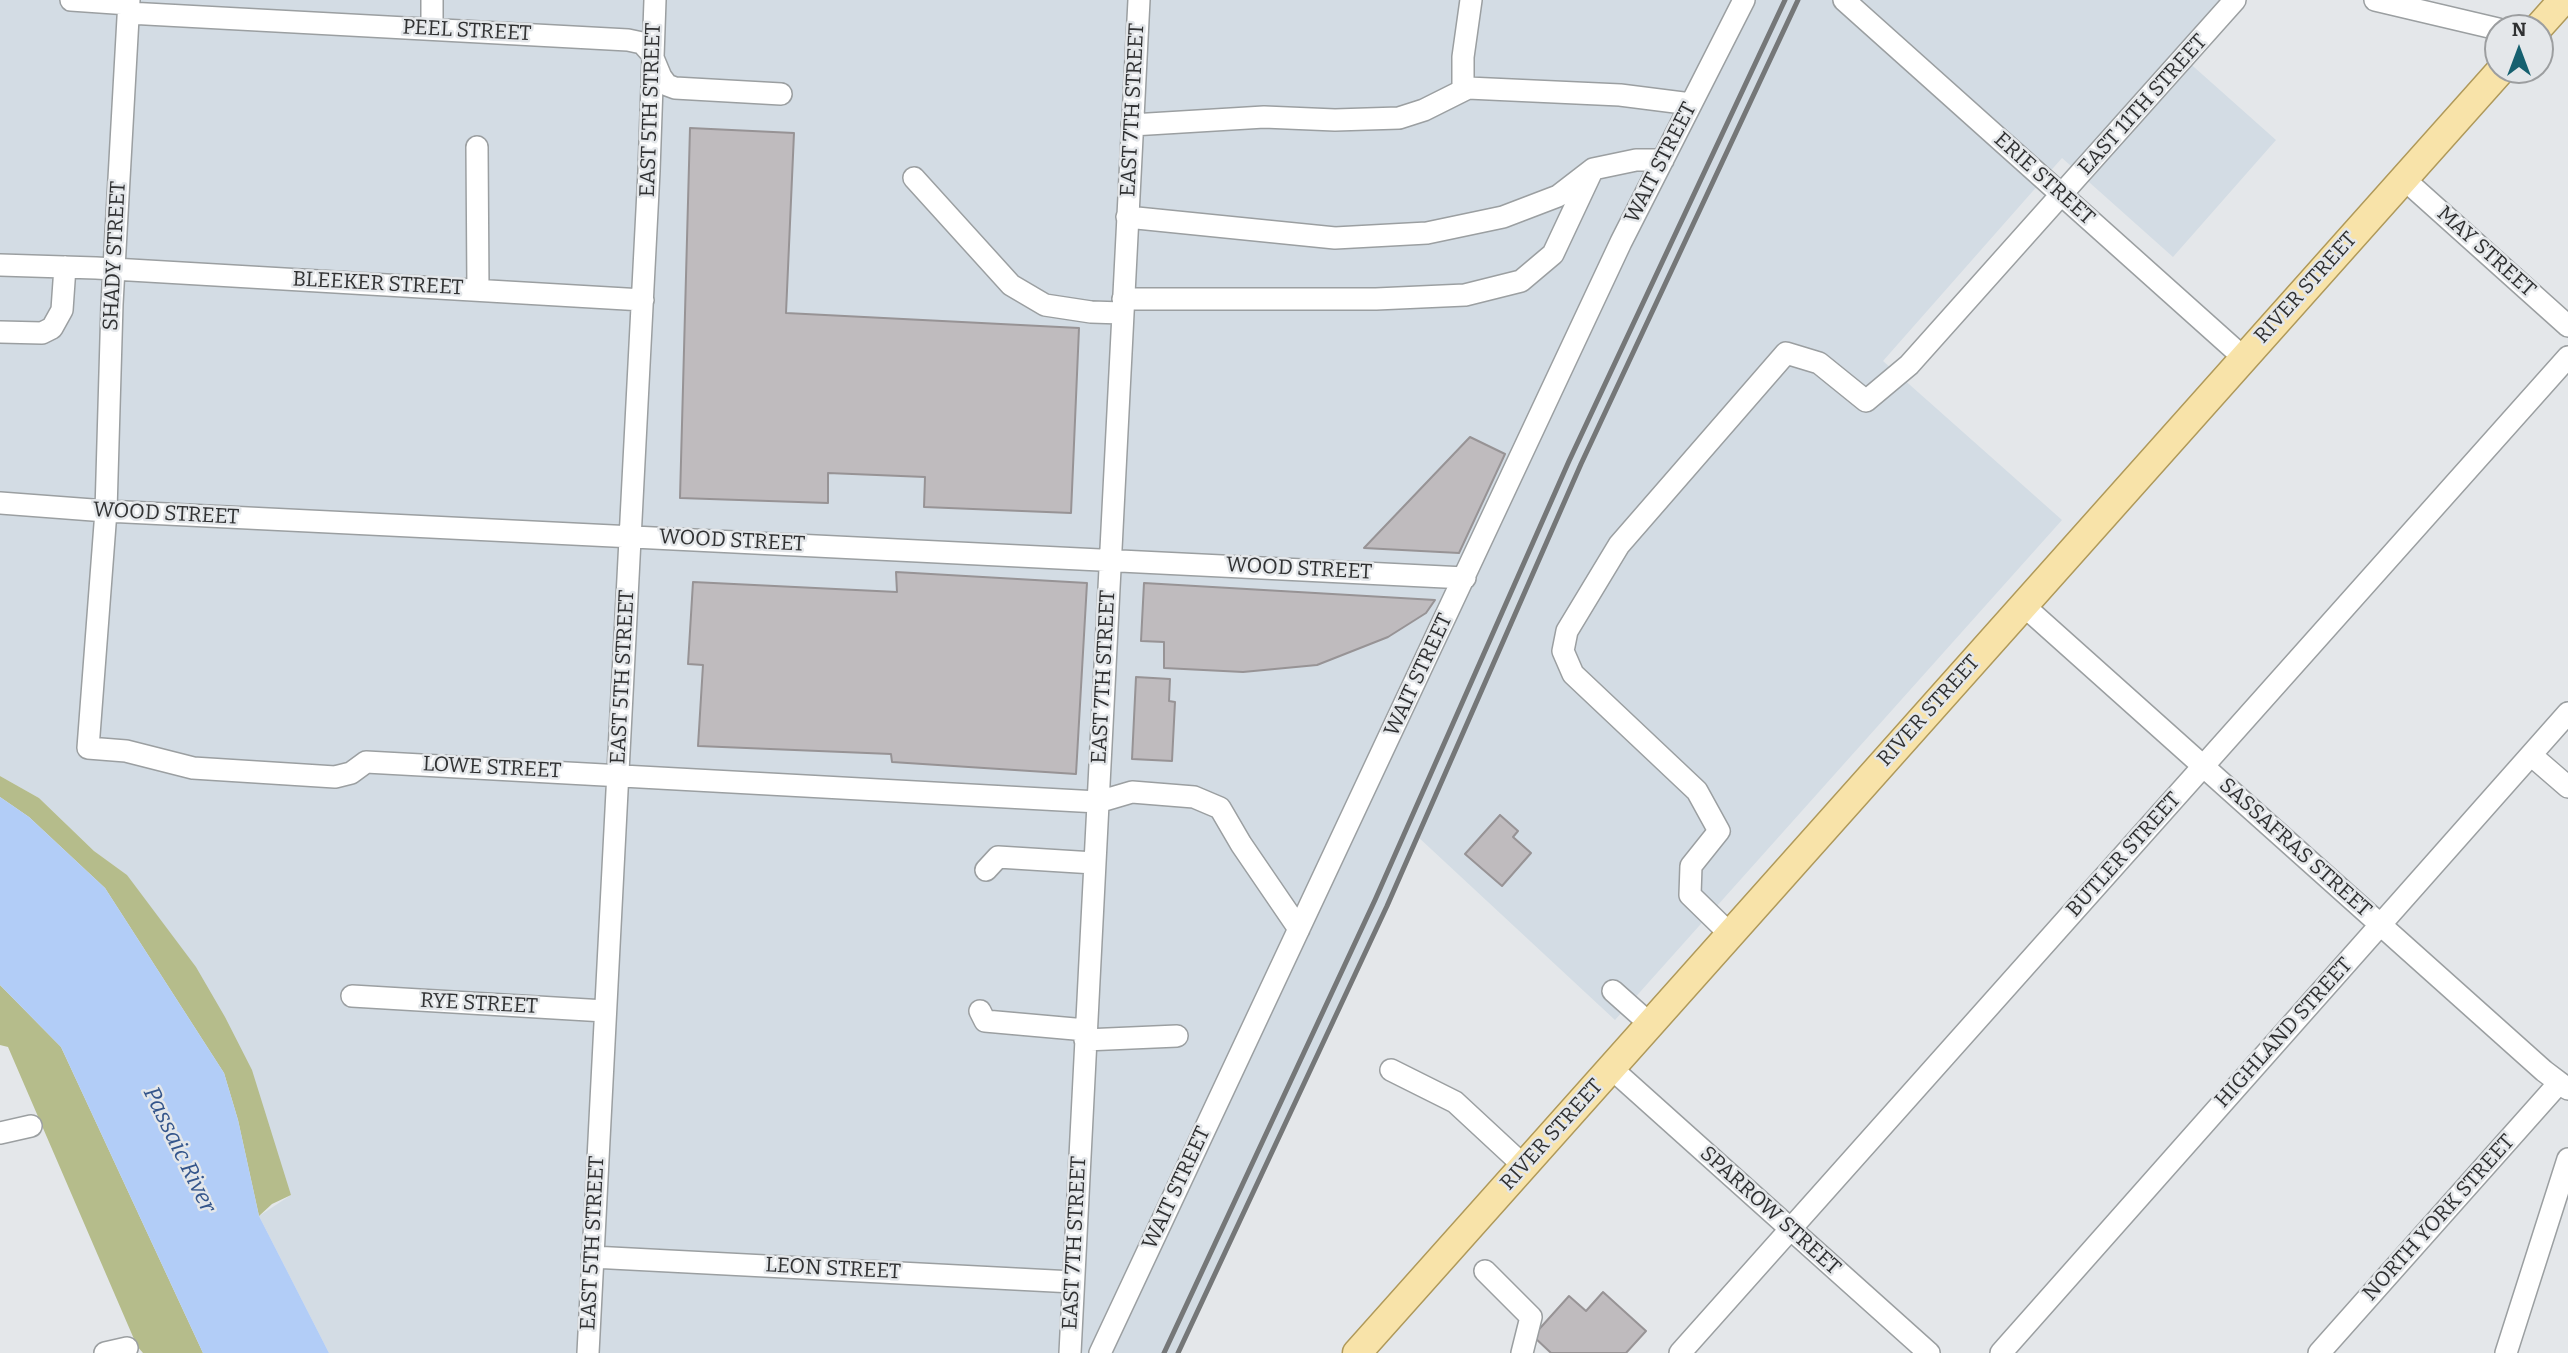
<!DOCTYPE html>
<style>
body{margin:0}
#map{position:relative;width:2568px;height:1353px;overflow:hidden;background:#e4e7ea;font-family:Bitter,serif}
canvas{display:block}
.north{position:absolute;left:2484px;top:14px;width:70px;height:70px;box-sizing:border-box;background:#e4e7ea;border:2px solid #9c9ea0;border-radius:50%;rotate:0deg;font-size:19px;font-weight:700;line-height:28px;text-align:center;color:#303132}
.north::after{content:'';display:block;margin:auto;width:24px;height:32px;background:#16606f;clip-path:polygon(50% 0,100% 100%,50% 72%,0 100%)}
</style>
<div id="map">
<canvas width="2568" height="1353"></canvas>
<div class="north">N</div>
</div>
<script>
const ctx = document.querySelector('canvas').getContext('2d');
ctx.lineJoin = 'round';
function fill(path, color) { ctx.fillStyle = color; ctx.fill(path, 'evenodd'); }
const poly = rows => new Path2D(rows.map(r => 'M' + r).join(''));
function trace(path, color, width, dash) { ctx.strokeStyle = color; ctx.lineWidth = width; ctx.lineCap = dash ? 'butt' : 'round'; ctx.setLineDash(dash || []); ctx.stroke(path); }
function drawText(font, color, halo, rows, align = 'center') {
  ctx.font = font + ' Bitter,serif'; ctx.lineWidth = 5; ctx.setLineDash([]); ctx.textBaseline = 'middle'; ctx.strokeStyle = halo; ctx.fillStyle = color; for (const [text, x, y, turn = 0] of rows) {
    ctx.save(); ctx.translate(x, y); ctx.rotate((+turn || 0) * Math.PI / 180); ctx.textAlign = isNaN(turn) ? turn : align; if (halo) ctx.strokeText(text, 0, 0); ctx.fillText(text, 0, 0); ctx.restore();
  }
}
fill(poly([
 [0,0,2237,0,2185,59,2276,140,2173,257,2062,158,1883,361,2062,520,1615,1020,1417,836,1177,1353,329,1353,259,1216,291,1195,127,875,94,851,39,798,0,776]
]), '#d3dce4');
fill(poly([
 [0,776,39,798,94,851,127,875,196,967,225,1017,252,1070,291,1195,272,1204,259,1216,238,1120,224,1073,105,888,29,817,0,797],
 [0,985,61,1047,203,1353,143,1353,137,1346,8,1047,0,1045]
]), '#b5bc8b');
fill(poly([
 [0,797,29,817,105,888,224,1073,238,1120,259,1216,329,1353,203,1353,61,1047,0,985]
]), '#b2cdf7');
const building = poly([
 [690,128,794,133,786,313,1079,328,1071,513,924,507,925,477,828,473,828,503,680,498,690,128],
 [1470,437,1505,454,1459,553,1364,548,1470,437],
 [896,572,1087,583,1076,774,892,762,891,754,698,746,703,665,688,664,693,582,897,592,896,572],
 [1144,583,1435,600,1426,613,1388,637,1317,665,1243,672,1164,668,1164,642,1141,641,1144,583],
 [1136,677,1170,679,1169,701,1175,702,1172,761,1132,759,1136,677],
 [1500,815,1518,831,1513,837,1531,853,1502,886,1465,854,1500,815],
 [1603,1292,1646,1331,1626,1353,1551,1353,1533,1336,1569,1296,1586,1311,1603,1292]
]);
fill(building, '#bfbbbe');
trace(building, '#979395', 2);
const minor = poly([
 [71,0,129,4],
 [129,0,112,304,106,511,88,748,126,751,193,768,335,777,351,773,366,762,1098,802,1132,792,1194,797,1220,808,1241,844,1299,929],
 [1844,0,2244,358],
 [2375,0,2498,29],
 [128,13,628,40,642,43,651,53,661,77,667,85,675,88,781,94],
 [432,29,432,0],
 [1463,90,1463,57,1471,0],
 [1132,125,1264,117,1335,120,1399,118,1424,110,1468,88,1620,95,1691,104],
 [477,147,478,290],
 [914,178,1011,285,1045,305,1091,312,1122,313],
 [2404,179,2568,326],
 [1127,217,1335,238,1427,233,1503,217,1558,196,1593,169,1636,160,1663,160],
 [0,265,96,268,643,300],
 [1123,299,1376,299,1465,295,1521,281,1553,254,1592,171],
 [0,332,42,333,52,328,62,310,65,267],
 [0,503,106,511,1465,578],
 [2023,605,2544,1071,2568,1089],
 [2531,755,2568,787],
 [986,870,998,857,1094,863],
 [1730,934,1690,895,1691,866,1719,831,1697,791,1573,674,1563,651,1567,631,1619,545,1786,353,1819,363,1866,401,1909,365,2235,0],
 [1613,991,1650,1024],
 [352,996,605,1011],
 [980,1011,985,1021,1086,1030],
 [1085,1040,1177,1036],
 [1611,1068,1929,1353],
 [1391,1070,1455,1102,1524,1166],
 [0,1133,31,1126],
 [592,1257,1073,1282],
 [1485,1271,1531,1317,1522,1353],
 [105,1353,127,1348],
 [588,1353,649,171,655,0],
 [1070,1353,1139,0],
 [1100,1353,1621,242,1744,0],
 [1680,1353,2568,357],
 [2001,1353,2568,713],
 [2319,1353,2559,1083],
 [2506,1353,2568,1159]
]);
const major = poly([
 [2538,28,2563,0],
 [1357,1353,2501,70]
]);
trace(minor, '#9b9fa1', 24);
trace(major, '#af995a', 31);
trace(minor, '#fff', 21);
trace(major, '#f8e3a9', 28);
trace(poly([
 [1164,1353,1375,900,1569,461,1785,0],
 [1178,1353,1387,906,1581,464,1798,0]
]), '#757778', 5);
drawText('21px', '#303132', '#e4e7ea', [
 ["PEEL STREET",467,31,3],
 ["EAST 11TH STREET",2143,105,-48],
 ["EAST 5TH STREET",651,110,-88],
 ["EAST 7TH STREET",1133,110,-87],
 ["WAIT STREET",1661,163,-63],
 ["ERIE STREET",2044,179,42],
 ["MAY STREET",2486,252,42],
 ["SHADY STREET",115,256,-87],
 ["BLEEKER STREET",378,284,3],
 ["RIVER STREET",2306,288,-48],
 ["WOOD STREET",166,514,3],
 ["WOOD STREET",732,541,3],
 ["WOOD STREET",1299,569,3],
 ["WAIT STREET",1419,675,-65],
 ["EAST 5TH STREET",623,677,-87],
 ["EAST 7TH STREET",1104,677,-87],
 ["RIVER STREET",1929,711,-48],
 ["LOWE STREET",492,768,3],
 ["SASSAFRAS STREET",2295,848,42],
 ["BUTLER STREET",2124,855,-48],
 ["RYE STREET",479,1004,3],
 ["HIGHLAND STREET",2284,1033,-48],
 ["RIVER STREET",1552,1135,-48],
 ["WAIT STREET",1177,1188,-65],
 ["SPARROW STREET",1770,1211,42],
 ["NORTH YORK STREET",2439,1218,-48],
 ["EAST 5TH STREET",593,1243,-87],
 ["EAST 7TH STREET",1075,1243,-87],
 ["LEON STREET",833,1269,3]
]);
drawText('italic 23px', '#34558b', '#e4e7ea', [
 ["Passaic River",179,1150,64]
]);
</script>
